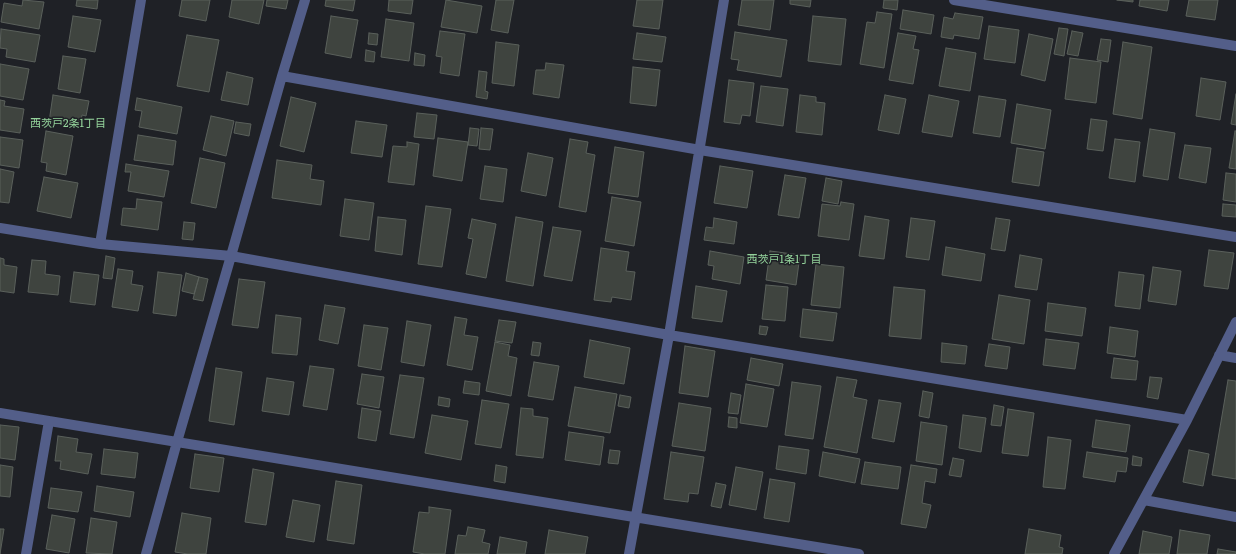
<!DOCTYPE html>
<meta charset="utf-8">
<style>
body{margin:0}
canvas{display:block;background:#1f2126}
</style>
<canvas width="1236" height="554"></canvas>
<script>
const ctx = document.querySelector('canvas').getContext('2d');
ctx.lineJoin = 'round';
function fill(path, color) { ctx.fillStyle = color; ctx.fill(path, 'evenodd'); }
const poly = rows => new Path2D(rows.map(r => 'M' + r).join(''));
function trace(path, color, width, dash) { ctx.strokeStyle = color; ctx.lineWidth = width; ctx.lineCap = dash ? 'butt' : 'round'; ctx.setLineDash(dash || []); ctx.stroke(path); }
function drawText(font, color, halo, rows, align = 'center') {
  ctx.font = font + ' Literata,"Noto Sans JP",serif'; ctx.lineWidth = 3; ctx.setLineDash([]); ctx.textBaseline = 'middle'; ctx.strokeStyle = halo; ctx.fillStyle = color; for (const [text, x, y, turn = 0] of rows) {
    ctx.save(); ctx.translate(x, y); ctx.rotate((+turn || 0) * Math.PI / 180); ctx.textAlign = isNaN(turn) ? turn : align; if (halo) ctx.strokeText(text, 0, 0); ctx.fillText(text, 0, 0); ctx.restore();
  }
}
const building = poly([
 [23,0,44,2,39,29,1,22,4,3,22,6,23,0],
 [77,0,98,0,97,9,76,6,77,0],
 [182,0,210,0,206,21,179,16,182,0],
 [232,0,264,0,259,24,229,17,232,0],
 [267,0,288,0,286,9,266,6,267,0],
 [326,0,355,0,353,11,325,6,326,0],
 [389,0,413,0,411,14,388,11,389,0],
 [446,0,482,6,477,33,441,27,446,0],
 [496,0,514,0,508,33,491,30,496,0],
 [637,0,663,0,659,29,633,26,637,0],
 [742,0,774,0,770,30,738,25,742,0],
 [790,0,811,0,810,7,790,4,790,0],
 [884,0,898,0,897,10,883,8,884,0],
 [1117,0,1133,0,1133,2,1117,0],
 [1140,0,1169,0,1167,11,1139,6,1140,0],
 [1189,0,1218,0,1215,20,1186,16,1189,0],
 [903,10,934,15,931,34,900,29,903,10],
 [877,12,892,14,884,68,860,64,867,22,875,23,877,12],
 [955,13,983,17,979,39,954,35,953,39,941,37,944,17,953,19,955,13],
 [73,16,101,20,95,52,68,47,73,16],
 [331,16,358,20,351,58,325,53,331,16],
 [813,16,846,19,841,65,808,61,813,16],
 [386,19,414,23,409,61,381,57,386,19],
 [989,26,1019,30,1015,63,984,59,989,26],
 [1059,28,1068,29,1064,56,1054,54,1059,28],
 [1,29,40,35,35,62,6,57,7,49,0,48,1,29],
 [440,31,465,34,459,76,440,73,442,57,436,56,440,31],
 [1072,31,1083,33,1078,56,1067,54,1072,31],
 [735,32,787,40,781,77,737,70,739,60,731,59,735,32],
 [369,33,378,34,377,45,368,44,369,33],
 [637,33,666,37,662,62,633,59,637,33],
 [898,33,916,36,913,49,919,50,913,84,889,80,898,33],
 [1029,34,1053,39,1045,81,1021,75,1029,34],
 [187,35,219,40,209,92,177,86,187,35],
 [1101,39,1111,40,1108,62,1097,60,1101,39],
 [496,42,519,45,514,86,492,83,496,42],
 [1123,42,1152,47,1142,119,1113,114,1123,42],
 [946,48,976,53,970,91,939,86,946,48],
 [366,50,375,52,374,62,365,61,366,50],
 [415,53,425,55,424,66,414,65,415,53],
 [63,56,86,59,80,93,58,89,63,56],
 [1070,58,1101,62,1096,103,1065,99,1070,58],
 [546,63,564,65,559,98,533,94,536,70,545,70,546,63],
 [0,64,29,69,23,100,0,96,0,64],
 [633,67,660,70,656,106,630,103,633,67],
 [479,71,487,72,485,91,488,92,487,99,476,97,479,71],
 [227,72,253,78,248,105,221,100,227,72],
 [1201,78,1226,82,1220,120,1196,116,1201,78],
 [729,80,754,83,750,116,742,115,740,124,724,122,729,80],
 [761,86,788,89,783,126,756,122,761,86],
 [1236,94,1236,125,1231,124,1236,94],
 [53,95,89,101,86,116,82,115,80,127,49,122,53,95],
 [800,95,816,97,816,102,825,103,822,135,796,132,800,95],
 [885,95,906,99,899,134,878,130,885,95],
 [929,95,959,101,952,137,922,132,929,95],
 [979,96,1006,100,1000,137,973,133,979,96],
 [291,97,316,103,304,152,280,146,291,97],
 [137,98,182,107,177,134,139,127,142,111,135,110,137,98],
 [0,100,5,101,4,106,24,109,20,133,0,130,0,100],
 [1017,104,1051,110,1045,149,1011,143,1017,104],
 [417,113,437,115,434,139,414,137,417,113],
 [211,116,234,121,226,156,203,150,211,116],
 [1091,119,1107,121,1103,151,1087,149,1091,119],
 [356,121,387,125,382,157,351,153,356,121],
 [236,122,251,124,249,136,234,133,236,122],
 [470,128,479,129,477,146,468,145,470,128],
 [481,128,493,129,490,150,479,149,481,128],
 [1150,129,1175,133,1168,180,1143,176,1150,129],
 [46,131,73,136,66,175,46,171,47,163,41,162,46,131],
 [1235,131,1236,131,1236,169,1229,168,1235,131],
 [138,135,176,141,173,165,134,160,138,135],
 [0,137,23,140,19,168,0,165,0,137],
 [438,138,468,142,462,181,433,176,438,138],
 [570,139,588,142,586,153,595,155,586,212,559,207,570,139],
 [1115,139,1140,142,1135,182,1109,178,1115,139],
 [407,142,419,144,414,185,388,182,393,146,407,147,407,142],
 [1185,145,1211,148,1206,183,1179,178,1185,145],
 [615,147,644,152,638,197,608,193,615,147],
 [1017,148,1044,152,1039,186,1012,182,1017,148],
 [528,153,553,158,546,196,521,191,528,153],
 [200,158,225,163,216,208,191,203,200,158],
 [277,160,312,165,310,179,324,181,321,205,272,198,277,160],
 [126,164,169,171,164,197,128,191,131,172,125,172,126,164],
 [485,166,507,169,503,202,480,199,485,166],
 [720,166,753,171,747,208,714,203,720,166],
 [0,169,14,172,9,203,0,202,0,169],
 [1226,173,1236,174,1236,202,1223,200,1226,173],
 [785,175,806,178,799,218,778,215,785,175],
 [44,177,78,183,71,218,37,211,44,177],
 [826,178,842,181,838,204,822,201,826,178],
 [612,197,641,202,634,246,605,241,612,197],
 [137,199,162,202,158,230,121,225,123,208,136,209,137,199],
 [345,199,374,203,369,240,340,236,345,199],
 [841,202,854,204,849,240,818,236,822,204,840,206,841,202],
 [1223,204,1236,205,1236,217,1222,216,1223,204],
 [426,206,451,209,442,267,418,264,426,206],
 [865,216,889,220,884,259,859,256,865,216],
 [378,217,406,220,402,255,375,251,378,217],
 [516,217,543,222,533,286,506,281,516,217],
 [714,218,737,222,734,244,704,240,706,227,713,228,714,218],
 [911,218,935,221,929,260,906,257,911,218],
 [996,218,1010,220,1005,251,991,249,996,218],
 [472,219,496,224,486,278,466,274,473,239,468,238,472,219],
 [184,222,195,223,193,240,182,239,184,222],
 [553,227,581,231,572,281,544,276,553,227],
 [946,247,985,254,981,281,942,275,946,247],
 [601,248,629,252,626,271,635,272,631,300,612,297,611,302,594,300,601,248],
 [1209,250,1234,253,1228,289,1204,286,1209,250],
 [710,251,744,257,740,284,712,279,714,266,708,265,710,251],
 [770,251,800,255,796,285,766,280,770,251],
 [1020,255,1042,259,1037,290,1015,287,1020,255],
 [106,256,115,258,112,279,103,278,106,256],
 [0,258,4,259,4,265,17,267,14,293,0,291,0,258],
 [32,260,46,261,45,274,60,276,58,295,28,292,32,260],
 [816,264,844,267,840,308,811,305,816,264],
 [1153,267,1181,271,1176,305,1148,301,1153,267],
 [118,269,133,271,131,284,143,286,138,311,112,307,118,269],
 [74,272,99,275,95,305,70,302,74,272],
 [158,272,182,275,176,316,153,313,158,272],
 [1119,272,1144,275,1140,309,1115,306,1119,272],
 [186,273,199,277,194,294,182,291,186,273],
 [199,277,208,279,203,301,193,299,199,277],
 [239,279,265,282,258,328,232,325,239,279],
 [766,285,788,287,785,321,762,319,766,285],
 [696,286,727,291,722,322,692,318,696,286],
 [894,287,925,290,921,339,889,336,894,287],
 [999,295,1030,300,1024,344,992,339,999,295],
 [1048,303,1086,308,1082,336,1045,331,1048,303],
 [325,305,345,308,338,344,319,340,325,305],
 [803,309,837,313,833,341,800,337,803,309],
 [276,315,301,318,297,355,272,353,276,315],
 [455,317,467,319,464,335,478,337,472,370,447,365,455,317],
 [499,320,516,322,512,343,495,341,499,320],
 [407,321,431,325,424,366,401,362,407,321],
 [364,325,388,328,381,370,358,366,364,325],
 [760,326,768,327,766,335,759,334,760,326],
 [1110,327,1138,331,1135,357,1107,353,1110,327],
 [1046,339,1079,343,1075,369,1043,365,1046,339],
 [590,340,630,348,624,384,584,377,590,340],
 [495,342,510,345,508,356,517,358,511,396,486,391,495,342],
 [533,342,541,343,539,356,531,355,533,342],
 [942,343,967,346,965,364,941,362,942,343],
 [989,344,1010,347,1007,369,985,366,989,344],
 [685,346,715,351,708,397,679,393,685,346],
 [751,358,783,364,779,386,747,380,751,358],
 [1114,358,1138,361,1136,380,1111,378,1114,358],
 [534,362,559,366,553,400,528,396,534,362],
 [310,366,334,369,327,410,303,406,310,366],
 [216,368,242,372,234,425,209,421,216,368],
 [362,374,384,377,379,408,357,404,362,374],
 [400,375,424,378,414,438,390,434,400,375],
 [837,377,857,380,853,397,867,400,857,453,824,447,837,377],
 [1150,377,1162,378,1158,399,1147,397,1150,377],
 [267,378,294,382,289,415,262,411,267,378],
 [1228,380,1236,381,1236,479,1212,475,1228,380],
 [465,381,480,383,479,395,463,393,465,381],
 [792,382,821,386,813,439,785,435,792,382],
 [746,384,774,389,767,427,740,423,746,384],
 [575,387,617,394,610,433,568,426,575,387],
 [923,391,933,393,929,418,919,416,923,391],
 [731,393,741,395,738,414,728,413,731,393],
 [620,395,631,397,629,408,618,406,620,395],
 [439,397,450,399,449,407,438,405,439,397],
 [482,400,509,404,501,448,475,444,482,400],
 [879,400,901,403,894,442,872,438,879,400],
 [679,403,711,408,705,451,672,446,679,403],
 [994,405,1004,407,1001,426,991,425,994,405],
 [362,408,381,411,376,441,358,438,362,408],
 [521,408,533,409,533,416,548,418,543,458,516,455,521,408],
 [1008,409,1034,413,1028,456,1002,453,1008,409],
 [432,415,468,421,461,460,425,453,432,415],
 [963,415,986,418,981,452,959,448,963,415],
 [729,417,737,418,737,428,728,427,729,417],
 [1096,420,1130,425,1126,452,1092,447,1096,420],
 [921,422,947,426,942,465,916,461,921,422],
 [0,425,19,427,15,460,0,458,0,425],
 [569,432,604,437,600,465,565,460,569,432],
 [58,436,78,439,76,452,92,454,88,474,60,469,61,461,55,461,58,436],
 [1048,437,1071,440,1065,489,1043,487,1048,437],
 [779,446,809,450,806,474,776,469,779,446],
 [104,449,138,453,135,478,101,474,104,449],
 [610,450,620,451,618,464,608,463,610,450],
 [1189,450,1209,454,1203,486,1183,482,1189,450],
 [671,452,704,457,698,494,689,493,688,502,664,499,671,452],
 [823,452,860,459,855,483,819,476,823,452],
 [1087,452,1128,458,1126,472,1117,471,1115,482,1083,477,1087,452],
 [195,454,224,458,219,492,190,488,195,454],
 [1133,456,1142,458,1141,466,1132,465,1133,456],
 [953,458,964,460,961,477,949,475,953,458],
 [865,462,901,467,898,489,861,484,865,462],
 [0,465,13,467,10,497,0,496,0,465],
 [496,465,507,467,505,483,494,481,496,465],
 [911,465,937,469,935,483,925,481,922,503,931,505,926,528,901,524,911,465],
 [736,467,763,472,756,510,729,505,736,467],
 [253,469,274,473,266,525,245,522,253,469],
 [770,479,795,483,789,522,764,518,770,479],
 [336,481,362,485,354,544,327,540,336,481],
 [716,483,726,485,721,508,711,506,716,483],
 [97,486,134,492,130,517,94,511,97,486],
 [51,488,82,492,78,512,48,508,51,488],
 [293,500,320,505,314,542,286,537,293,500],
 [429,507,451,510,445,554,425,554,413,552,419,512,429,513,429,507],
 [182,513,211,518,206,554,188,554,175,552,182,513],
 [52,515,75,519,69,553,46,549,52,515],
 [91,518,117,522,112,554,86,553,91,518],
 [468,527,485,530,482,542,490,544,488,554,455,554,458,535,466,536,468,527],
 [0,529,4,529,0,554,0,529],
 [1029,529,1061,535,1059,547,1063,548,1062,554,1025,554,1029,529],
 [549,530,588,537,585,554,545,554,549,530],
 [1180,530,1210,535,1207,554,1177,554,1180,530],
 [1143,531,1172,537,1169,554,1139,554,1143,531],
 [500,537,527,542,525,554,497,554,500,537],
 [1218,549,1236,552,1236,554,1217,554,1218,549]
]);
fill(building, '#3f443f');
trace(building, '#5a605b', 1);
trace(poly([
 [954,0,1236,46],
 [282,76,700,150,1236,237],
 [0,228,100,244,231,256,669,335,1187,420],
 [100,244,141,0],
 [1219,355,1236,358],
 [0,413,859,554],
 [1144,500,1236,517],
 [26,554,49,421],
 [146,554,177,442,231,256,282,76,305,0],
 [629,554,669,335,724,0],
 [1114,554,1187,420,1236,322]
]), '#535e89', 10);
drawText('11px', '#94d39b', '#1f2126', [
 ["西茨戸2条1丁目",68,124],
 ["西茨戸1条1丁目",784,260]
]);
</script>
